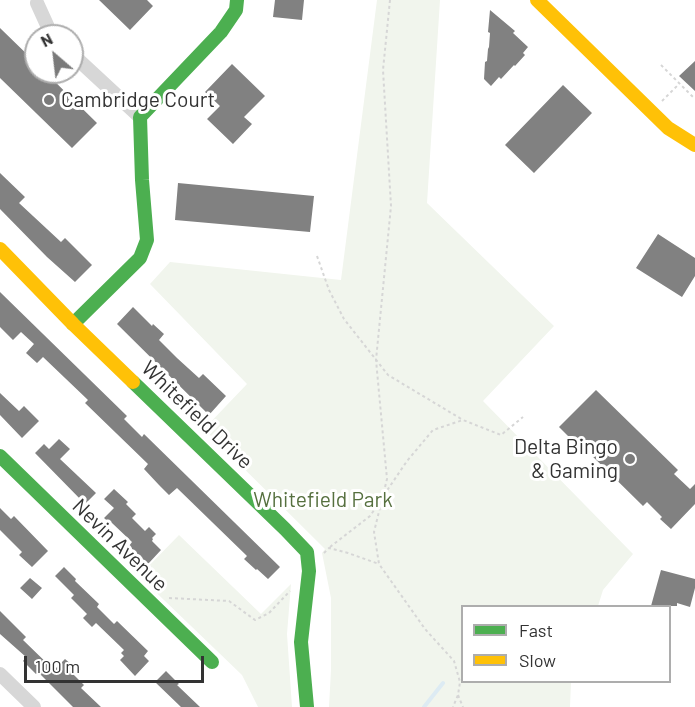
<!DOCTYPE html>
<style>
body{margin:0}
#map{position:relative;width:695px;height:707px;overflow:hidden;background:#fff;font-family:Barlow,sans-serif}
canvas{display:block}
.legend{position:absolute;left:461px;top:605px;width:210px;height:78px;box-sizing:border-box;background:#fff;border:2px solid #adadad;margin:0;padding:8px 10px;list-style:none;font-size:18px;color:#333}
.legend li{display:flex;align-items:center;gap:12px;height:30px}
.legend b{width:30px;border:2px solid #adadad}
.north{position:absolute;left:24px;top:24px;width:60px;height:60px;box-sizing:border-box;background:#fff;border:2px solid #adadad;border-radius:50%;rotate:332deg;font-size:16px;font-weight:700;line-height:24px;text-align:center;color:#333}
.north::after{content:'';display:block;margin:auto;width:21px;height:27px;background:#7a7a7a;clip-path:polygon(50% 0,100% 100%,50% 72%,0 100%)}
.scale{position:absolute;left:24px;top:656px;width:180px;height:27px;box-sizing:border-box;border:3px solid #333;border-top:0;padding-left:8px;font-size:18px;line-height:21px;white-space:nowrap;color:#333;-webkit-text-stroke:4px #fff;paint-order:stroke}
</style>
<div id="map">
<canvas width="695" height="707"></canvas>
<ul class="legend">
<li><b style="height:8px;background:#4caf50"></b>Fast</li>
<li><b style="height:8px;background:#ffc107"></b>Slow</li>
</ul>
<div class="north">N</div>
<div class="scale">100 m</div>
</div>
<script>
const ctx = document.querySelector('canvas').getContext('2d');
ctx.lineJoin = 'round';
function fill(path, color) { ctx.fillStyle = color; ctx.fill(path, 'evenodd'); }
const poly = rows => new Path2D(rows.map(r => 'M' + r).join(''));
function trace(path, color, width, dash) { ctx.strokeStyle = color; ctx.lineWidth = width; ctx.lineCap = dash ? 'butt' : 'round'; ctx.setLineDash(dash || []); ctx.stroke(path); }
function drawText(font, color, halo, rows, align = 'center') {
  ctx.font = font + ' Barlow,sans-serif'; ctx.lineWidth = 6; ctx.setLineDash([]); ctx.textBaseline = 'middle'; ctx.strokeStyle = halo; ctx.fillStyle = color; for (const [text, x, y, turn = 0] of rows) {
    ctx.save(); ctx.translate(x, y); ctx.rotate((+turn || 0) * Math.PI / 180); ctx.textAlign = isNaN(turn) ? turn : align; if (halo) ctx.strokeText(text, 0, 0); ctx.fillText(text, 0, 0); ctx.restore();
  }
}
fill(poly([
 [377,0,440,0,427,203,554,326,483,401,633,554,603,590,598,606,462,606,462,682,571,682,570,707,329,707,331,670,331,598,322,553,325,549,204,429,247,384,150,284,170,262,341,280],
 [179,535,261,614,291,584,287,634,292,707,258,707,242,675,139,576]
]), '#f1f5ed');
trace(poly([
 [424,707,443,683]
]), '#ddebf3', 4);
fill(poly([
 [99,0,147,0,153,6,130,30],
 [275,0,304,0,302,20,273,17],
 [490,10,515,31,513,33,528,47,523,53,525,55,515,66,514,65,501,79,499,77,491,86,484,79,485,62,487,61,488,49,489,47,490,33,488,32],
 [0,28,36,63,36,72,45,72,97,123,72,148,0,78],
 [695,61,695,91,679,76],
 [232,64,265,96,244,117,252,124,233,144,207,119,220,106,205,92],
 [563,85,592,113,534,173,505,145],
 [0,173,25,197,19,203,61,242,65,238,92,265,75,282,47,257,0,209],
 [178,183,314,196,310,232,175,220],
 [658,234,695,258,695,276,682,297,636,268],
 [0,292,127,416,124,419,142,437,144,434,280,567,268,579,257,569,256,570,244,559,247,556,177,488,169,495,159,485,144,469,148,464,85,403,88,400,43,357,37,363,26,353,34,344,21,332,13,340,0,327],
 [133,307,152,326,153,324,164,334,159,340,177,358,199,378,203,374,226,396,209,415,117,324],
 [596,390,678,470,674,474,690,489,695,484,695,504,671,529,660,519,662,517,647,502,643,506,581,445,579,447,559,427],
 [0,393,19,411,24,406,39,421,22,438,0,415],
 [59,439,70,449,60,459,96,493,85,504,35,453,44,444,49,449],
 [114,489,128,502,126,504,136,514,132,518,145,531,149,527,156,534,152,538,153,539,152,541,161,550,148,564,129,546,132,542,112,523,111,524,104,518,114,508,104,499],
 [0,508,11,519,14,516,48,551,32,567,19,555,22,552,0,530],
 [64,567,76,579,75,581,99,604,97,607,114,624,117,621,148,651,144,656,149,661,135,676,120,660,124,656,121,653,124,650,96,623,92,627,83,618,87,614,71,598,74,595,55,576],
 [661,570,695,579,695,588,690,607,677,603,677,606,651,606],
 [30,578,42,588,32,599,20,588],
 [0,611,26,637,23,640,54,670,65,659,73,666,69,670,84,685,81,688,101,707,73,707,38,672,36,674,23,661,26,657,0,634],
 [166,671,179,684,177,685,200,707,181,707,155,682]
]), '#818181');
trace(poly([
 [390,0,383,70,391,206,376,360,387,479,374,532,379,564,425,629,454,661,460,682,458,695,453,707],
 [661,65,695,99],
 [662,101,679,84],
 [317,256,329,290,344,319,388,375,463,420],
 [384,495,407,461,433,430,463,420,501,435,523,417],
 [330,547,370,516,381,500],
 [324,553,329,548,348,553,379,564],
 [169,598,229,601,255,620,269,613,290,591],
 [458,695,463,707]
]), '#d6d6d6', 2, [3, 3]);
trace(poly([
 [37,3,52,36],
 [72,54,140,117],
 [0,674,34,707]
]), '#d7d7d7', 14);
trace(poly([
 [73,324,140,258,147,240,142,180,140,117,221,32,236,10,237,0],
 [133,382,285,529,307,552,309,571,301,642,307,707],
 [0,456,212,662]
]), '#4caf50', 14);
trace(poly([
 [537,0,668,128,695,145],
 [0,249,73,324,133,382]
]), '#ffc107', 14);
for (const [x, y, r, color] of [
 [49,100,6,"#7a7a7a"],
 [630,459,6,"#7a7a7a"]
]) { const dot = new Path2D(); dot.arc(x, y, r, 0, 2 * Math.PI); ctx.fillStyle = color; ctx.fill(dot); trace(dot, '#fff', 2); }
drawText('21px', '#333', '#fff', [
 ["Cambridge Court",61,100],
 ["Delta Bingo",618,447,"right"],
 ["& Gaming",618,471,"right"]
], 'left');
drawText('21px', '#333', '#fff', [
 ["Whitefield Drive",197,415,44],
 ["Nevin Avenue",120,545,44]
]);
drawText('21px', '#56703f', '#fff', [
 ["Whitefield Park",323,500]
]);
</script>
